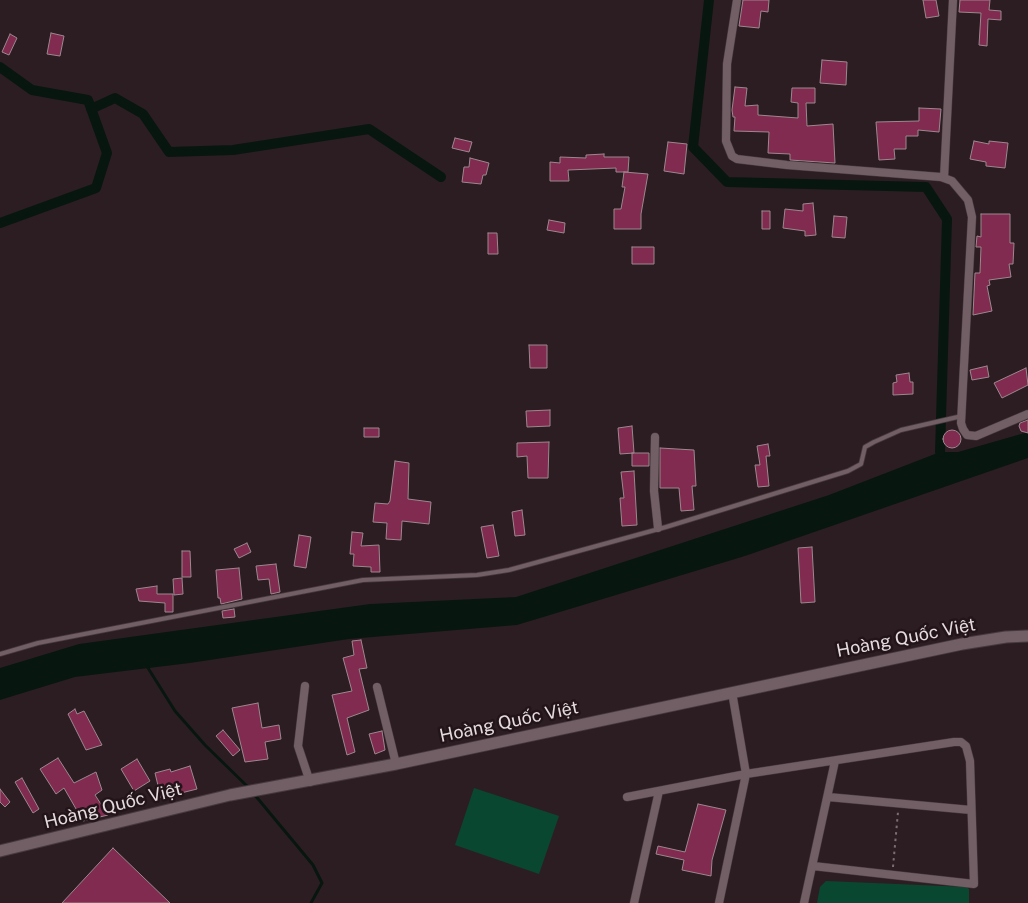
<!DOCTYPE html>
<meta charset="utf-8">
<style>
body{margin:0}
canvas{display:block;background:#2c1d22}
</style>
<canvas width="1028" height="903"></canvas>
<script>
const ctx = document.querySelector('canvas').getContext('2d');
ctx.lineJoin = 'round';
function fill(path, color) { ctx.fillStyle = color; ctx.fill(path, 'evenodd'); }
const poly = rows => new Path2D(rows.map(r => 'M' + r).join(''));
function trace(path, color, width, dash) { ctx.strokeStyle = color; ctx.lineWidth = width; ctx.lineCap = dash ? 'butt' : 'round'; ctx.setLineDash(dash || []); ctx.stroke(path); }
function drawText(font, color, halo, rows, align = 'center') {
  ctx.font = font + ' "Public Sans",sans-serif'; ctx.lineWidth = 5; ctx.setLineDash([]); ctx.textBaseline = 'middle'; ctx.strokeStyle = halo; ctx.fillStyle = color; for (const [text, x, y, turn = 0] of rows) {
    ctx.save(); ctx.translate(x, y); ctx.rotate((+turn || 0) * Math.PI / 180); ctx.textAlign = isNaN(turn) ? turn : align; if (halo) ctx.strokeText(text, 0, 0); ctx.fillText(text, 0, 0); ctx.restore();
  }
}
fill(poly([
 [474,788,559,816,539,874,455,845],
 [826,881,966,887,969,889,969,903,817,903,820,887]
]), '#094730');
fill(poly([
 [1028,432,1028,458,745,556,517,625,349,639,190,663,75,677,0,700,0,668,79,644,370,604,516,597,829,495,940,452,958,452]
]), '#081610');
trace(poly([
 [148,668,175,711,205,745,250,789],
 [254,794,313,865,322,883,311,903]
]), '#081610', 3);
trace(poly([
 [709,0,693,147,727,182,926,187,947,219,940,452],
 [0,67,32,90,88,100,107,153,96,188,0,223],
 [91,109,115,98,143,114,169,152,233,150,369,129,441,177]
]), '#081610', 10);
const building = poly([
 [743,0,769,0,768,12,761,11,759,28,739,26,743,0],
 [923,0,936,0,939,16,926,18,923,0],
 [960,0,990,0,989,10,1001,11,1001,20,988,19,987,46,979,45,981,13,959,12,960,0],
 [51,33,64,36,60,56,47,54,51,33],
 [10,34,17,38,9,55,2,52,10,34],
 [822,60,847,62,846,85,820,83,822,60],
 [735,87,747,88,745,106,758,105,758,115,798,118,798,103,791,102,792,88,815,88,815,103,806,103,807,126,833,124,835,163,790,160,790,154,768,153,769,132,734,131,735,117,733,117,732,110,735,87],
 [919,108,941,109,939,132,918,130,918,136,906,136,906,149,894,149,895,159,879,160,876,122,919,121,919,108],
 [455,138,472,142,469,152,452,148,455,138],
 [974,141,989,144,989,141,1008,143,1005,168,986,166,986,162,970,159,974,141],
 [668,142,687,144,684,174,664,171,668,142],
 [604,154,604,157,629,157,628,172,616,172,616,168,568,170,569,181,550,181,550,162,560,163,560,157,586,158,586,155,604,154],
 [470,158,489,163,486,175,483,175,481,184,462,182,464,167,469,167,470,158],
 [624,172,648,174,641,214,641,229,614,229,614,209,621,209,625,187,622,187,624,172],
 [813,203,816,235,805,236,805,231,783,228,785,209,803,211,803,204,813,203],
 [762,211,770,211,770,229,762,229,762,211],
 [981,214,1010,214,1010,243,1014,243,1013,264,1009,264,1011,277,989,280,990,285,987,286,992,311,973,315,975,273,980,273,981,247,976,247,977,236,981,237,981,214],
 [834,216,847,217,845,238,832,237,834,216],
 [549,220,565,223,564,233,547,230,549,220],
 [488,233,497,233,498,254,488,254,488,233],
 [632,247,654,247,654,264,632,264,632,247],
 [529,345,547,345,547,368,530,368,529,345],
 [987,366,989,377,972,380,970,370,987,366],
 [1026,368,1028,385,1002,398,994,383,1026,368],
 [909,373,910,382,913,382,913,394,893,395,893,383,897,382,896,375,909,373],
 [550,410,550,426,527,427,526,411,550,410],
 [1028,420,1028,433,1021,431,1019,426,1020,423,1028,420],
 [632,426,634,453,620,454,618,428,632,426],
 [364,428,379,428,379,437,364,437,364,428],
 '943 439a9 9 0 1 1 18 0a9 9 0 1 1-18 0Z',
 [549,442,548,478,528,478,527,456,517,457,517,443,549,442],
 [768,444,770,456,766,456,769,486,758,487,755,465,760,465,757,446,768,444],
 [660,448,694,450,696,486,692,486,694,510,681,511,679,488,660,488,660,448],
 [632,453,649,453,649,466,632,466,632,453],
 [395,461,409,463,408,499,431,502,429,524,402,521,401,540,386,539,387,523,373,522,375,503,388,504,390,501,395,461],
 [634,471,637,525,622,526,620,498,624,498,621,472,634,471],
 [522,510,525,535,515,536,512,512,522,510],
 [493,525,499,556,487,558,481,527,493,525],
 [352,532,363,533,361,546,379,545,380,572,371,572,371,567,353,566,354,554,350,554,352,532],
 [299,535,311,537,306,568,294,566,299,535],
 [247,543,251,552,239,558,234,549,247,543],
 [812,547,815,602,801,603,798,548,812,547],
 [182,551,190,551,191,577,182,577,182,551],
 [276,564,280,592,271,594,269,579,258,580,256,566,276,564],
 [239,568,242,599,221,604,220,598,218,598,216,570,239,568],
 [182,578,183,594,174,595,173,579,182,578],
 [157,586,157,594,173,594,173,612,165,612,165,603,139,601,136,589,157,586],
 [234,609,235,617,223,618,222,611,234,609],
 [361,640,367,668,359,669,369,710,347,718,355,752,347,755,332,695,352,691,343,658,354,655,352,641,361,640],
 [258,703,262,728,279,725,281,739,265,742,268,759,245,762,232,708,258,703],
 [75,709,77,714,84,711,102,745,86,750,68,714,75,709],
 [223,730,240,750,233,756,216,736,223,730],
 [382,731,385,750,375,754,369,734,382,731],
 [58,758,74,783,96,772,102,790,95,795,108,815,83,821,64,788,56,794,40,769,58,758],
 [137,759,150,781,134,791,121,769,137,759],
 [190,766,197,789,161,798,155,773,170,769,171,772,190,766],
 [22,778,39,809,33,813,15,782,22,778],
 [0,789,10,802,5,807,0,802,0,789],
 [698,804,726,810,712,860,711,876,682,870,684,860,656,854,658,846,685,852,698,804],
 [113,848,170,903,62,903,113,848]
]);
fill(building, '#802b4f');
trace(building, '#9b888d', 1);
const lane = poly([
 [0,654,38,643,363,580,477,575,509,570,666,527,848,471,861,464,865,447,874,442,901,430,962,416]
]);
const street = poly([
 [737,0,727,64,726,141,732,156,737,159,787,165,941,177,952,181,968,200,972,217,964,365,961,423,963,429,967,435,976,436,1028,414],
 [944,178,953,0],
 [655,437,654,491,658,528],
 [305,686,298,746,310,782],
 [377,687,396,764],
 [627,797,746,774,954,742,961,742,966,746,970,761,974,884,813,866],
 [828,797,971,810],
 [634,903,659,791],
 [719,903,746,774,732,692],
 [804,903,835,761]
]);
const secondary = poly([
 [0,851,230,795,396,764,962,644,1006,637,1028,636]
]);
trace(lane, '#463a3e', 5.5);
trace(street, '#463a3e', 9);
trace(secondary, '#463a3e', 13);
trace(poly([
 [893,867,898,812]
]), '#7b6e72', 2, [2.5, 4]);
trace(lane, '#715f65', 4);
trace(street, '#715f65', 8);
trace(secondary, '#715f65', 11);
drawText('18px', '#e5dbde', '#221418', [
 ["Hoàng Quốc Việt",906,638,-11],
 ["Hoàng Quốc Việt",509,722,-12],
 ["Hoàng Quốc Việt",113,806,-14]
]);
</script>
